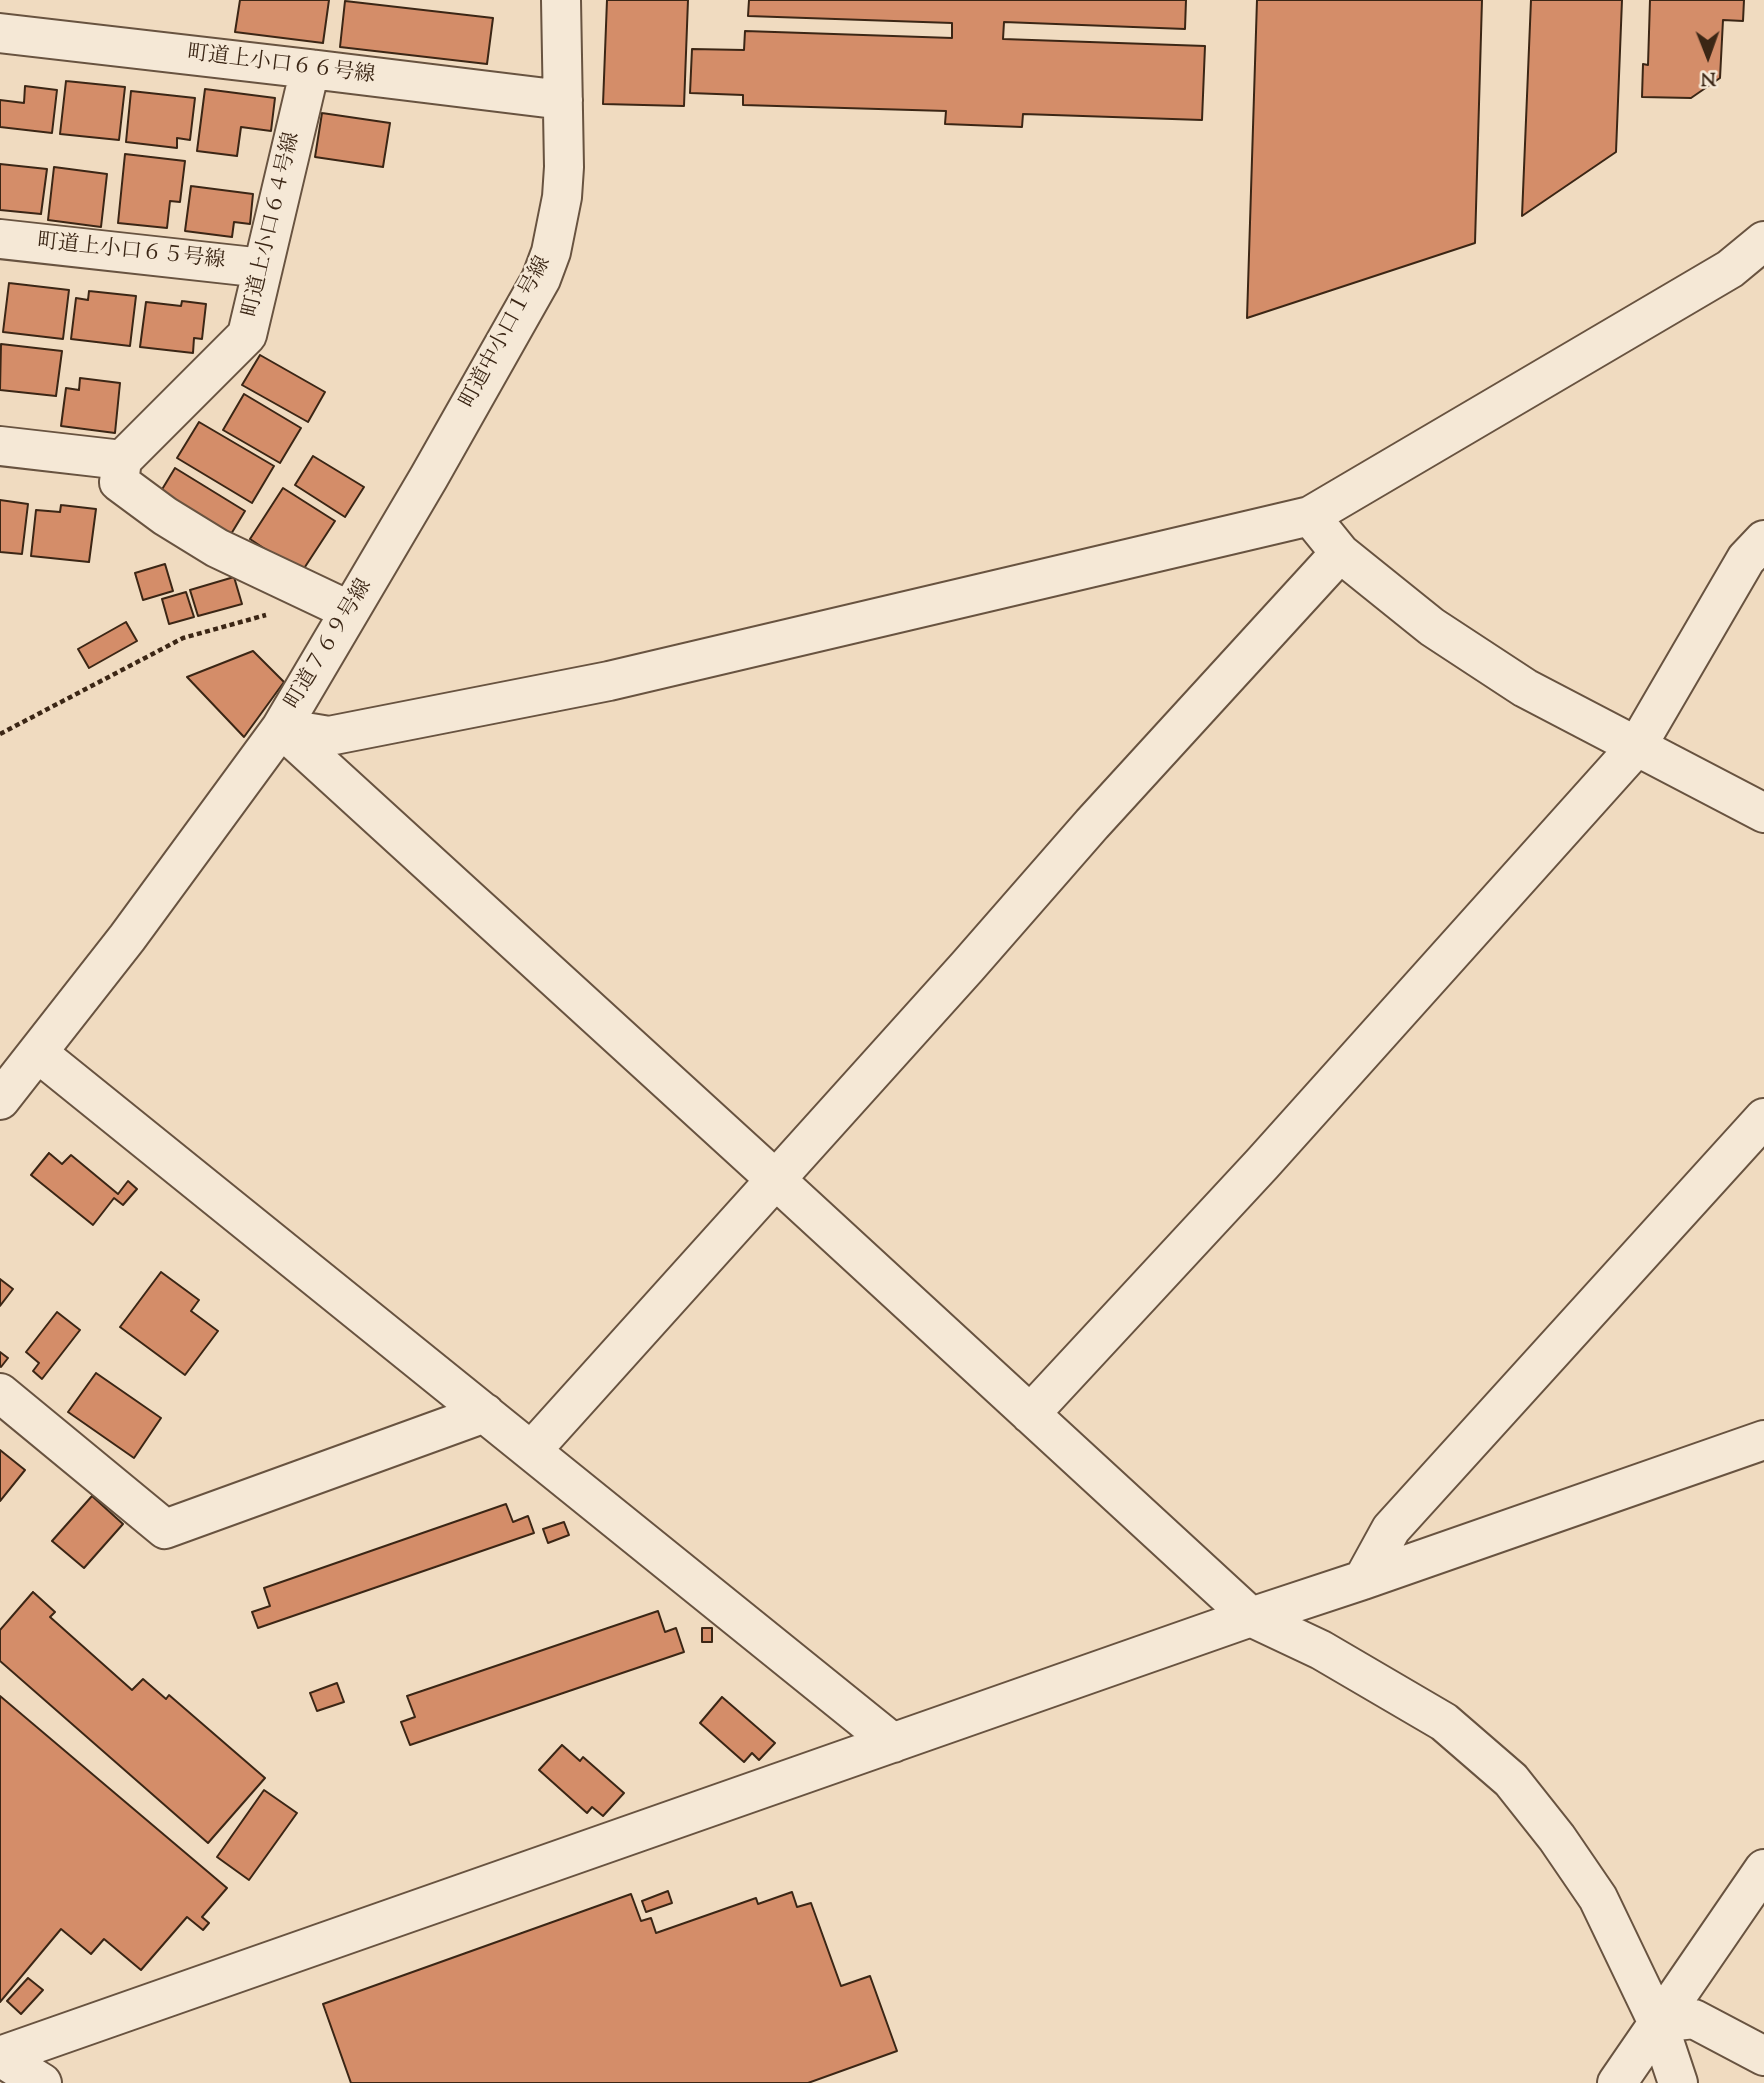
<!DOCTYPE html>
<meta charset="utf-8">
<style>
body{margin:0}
#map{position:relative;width:1764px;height:2083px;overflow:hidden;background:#f0dbc0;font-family:"Sorts Mill Goudy",serif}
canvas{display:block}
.north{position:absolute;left:1673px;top:21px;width:70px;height:70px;-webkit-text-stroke:5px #f5e8d6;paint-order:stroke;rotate:179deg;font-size:19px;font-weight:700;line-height:28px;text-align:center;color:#3b2615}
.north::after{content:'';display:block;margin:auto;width:24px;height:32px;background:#3b2615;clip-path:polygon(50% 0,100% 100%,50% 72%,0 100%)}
</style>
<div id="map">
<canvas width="1764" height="2083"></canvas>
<div class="north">N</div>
</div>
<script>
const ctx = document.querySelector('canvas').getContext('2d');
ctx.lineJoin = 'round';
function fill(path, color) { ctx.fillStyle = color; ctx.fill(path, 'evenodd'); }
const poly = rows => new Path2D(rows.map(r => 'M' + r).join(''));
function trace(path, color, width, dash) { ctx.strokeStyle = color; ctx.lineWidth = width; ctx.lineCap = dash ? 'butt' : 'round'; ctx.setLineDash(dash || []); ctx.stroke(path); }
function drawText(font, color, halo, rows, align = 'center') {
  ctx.font = font + ' "Sorts Mill Goudy","Noto Serif JP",serif'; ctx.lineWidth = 5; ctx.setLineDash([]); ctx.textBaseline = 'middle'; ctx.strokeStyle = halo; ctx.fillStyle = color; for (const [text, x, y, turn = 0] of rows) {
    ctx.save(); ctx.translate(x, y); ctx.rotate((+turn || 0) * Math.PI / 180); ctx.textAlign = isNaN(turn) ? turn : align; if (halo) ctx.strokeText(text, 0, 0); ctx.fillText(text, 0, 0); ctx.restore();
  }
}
const building = poly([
 [240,0,329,0,323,43,235,32,240,0],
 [607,0,688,0,684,106,603,104,607,0],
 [749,0,1186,0,1185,29,1004,22,1003,39,1205,46,1202,120,1023,114,1022,127,945,124,946,111,743,105,743,95,690,93,692,49,744,50,745,31,952,38,952,23,748,16,749,0],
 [1257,0,1482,0,1475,243,1247,318,1257,0],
 [1531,0,1622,0,1616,152,1522,216,1531,0],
 [1650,0,1744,0,1743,21,1723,20,1720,78,1691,98,1642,97,1643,64,1648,65,1650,0],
 [345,1,493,18,487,64,340,47,345,1],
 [66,81,125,87,119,140,60,134,66,81],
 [25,86,57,90,52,133,0,127,0,100,24,103,25,86],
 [205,89,275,98,271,131,241,127,237,156,197,151,205,89],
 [131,91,195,98,190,140,177,138,177,148,126,142,131,91],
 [322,113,390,123,383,167,315,157,322,113],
 [125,154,185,161,180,202,170,201,167,228,118,223,125,154],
 [0,164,47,169,41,214,0,210,0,164],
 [54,167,107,174,101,227,48,220,54,167],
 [191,186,253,194,250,224,234,222,232,237,185,231,191,186],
 [9,283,69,290,63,339,3,332,9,283],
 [89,291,136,296,130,346,71,339,76,298,88,300,89,291],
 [182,301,206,304,202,339,194,338,193,353,140,347,146,302,181,306,182,301],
 [1,344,62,351,56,396,0,390,1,344],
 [260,355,325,392,308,422,242,385,260,355],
 [80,378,120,383,115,433,61,426,66,388,79,390,80,378],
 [244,394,301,428,280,463,223,430,244,394],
 [199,422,274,466,252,503,177,458,199,422],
 [313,456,364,487,345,517,295,485,313,456],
 [175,468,245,511,228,539,158,496,175,468],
 [283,488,335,521,301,573,250,539,283,488],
 [0,500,28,504,22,554,0,552,0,500],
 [61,505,96,509,89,562,31,556,36,510,60,512,61,505],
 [165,564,173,591,143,600,135,573,165,564],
 [234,577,242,604,198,616,190,590,234,577],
 [186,592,194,617,169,624,162,599,186,592],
 [126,622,137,641,89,668,78,649,126,622],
 [253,651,284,682,244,737,187,677,253,651],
 [49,1153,62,1164,71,1155,118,1194,128,1181,137,1189,123,1205,114,1198,93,1225,31,1175,49,1153],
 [161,1272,199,1300,191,1311,218,1331,185,1375,120,1327,161,1272],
 [0,1279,13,1289,0,1306,0,1279],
 [57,1312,80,1330,42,1379,33,1371,39,1363,26,1352,57,1312],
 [0,1352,8,1358,1,1367,0,1366,0,1352],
 [96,1373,161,1418,134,1458,68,1412,96,1373],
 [0,1450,25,1470,0,1501,0,1450],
 [92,1496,123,1524,84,1568,52,1541,92,1496],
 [506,1504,513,1522,528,1516,534,1533,258,1628,252,1612,270,1606,264,1588,506,1504],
 [564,1522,569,1535,548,1543,543,1529,564,1522],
 [33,1592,55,1612,50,1617,132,1690,143,1679,166,1699,169,1695,265,1778,208,1843,0,1661,0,1630,33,1592],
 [658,1611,665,1632,676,1628,684,1652,410,1745,401,1722,415,1717,407,1696,658,1611],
 [702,1628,712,1628,712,1642,702,1642,702,1628],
 [337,1683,344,1702,317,1711,310,1693,337,1683],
 [0,1696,227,1888,202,1917,209,1923,203,1930,187,1917,141,1970,104,1939,91,1954,61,1929,0,2002,0,1696],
 [722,1697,775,1743,759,1760,752,1753,744,1762,700,1723,722,1697],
 [562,1745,580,1761,583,1757,624,1793,603,1816,592,1807,587,1813,539,1770,562,1745],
 [264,1790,297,1813,249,1880,217,1857,264,1790],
 [668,1891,672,1903,646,1912,642,1901,668,1891],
 [792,1892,797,1907,811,1903,841,1986,870,1976,897,2051,808,2083,351,2083,323,2004,631,1894,641,1921,651,1918,656,1933,756,1898,758,1904,792,1892],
 [28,1978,43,1990,21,2014,7,2001,28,1978]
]);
fill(building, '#d48d69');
trace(building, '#3b2615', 2);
const minor = poly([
 [0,33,310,69,563,100],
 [0,239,263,268],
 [0,446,122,460,247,335,310,69],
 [122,460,119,482,165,516,217,548,350,611],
 [1310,516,1730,269,1764,241],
 [281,728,775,1179,1251,1617,1321,1650,1444,1722,1511,1780,1557,1838,1598,1898,1658,2023,1678,2083],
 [281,728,329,736,609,681,1310,516,1340,553],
 [38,1053,893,1743],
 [0,1100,127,938,281,728,429,477,541,279,551,252,562,197,564,167,561,0],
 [0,1393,165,1529,485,1413],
 [1030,1414,1262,1164,1637,746,1746,559,1764,540],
 [532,1450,967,967,1092,824,1340,553,1432,627,1525,688,1764,813],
 [1363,1580,1391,1529,1764,1118],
 [1658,2023,1694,2019,1764,2056],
 [0,2056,1251,1617,1363,1580,1764,1440],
 [0,2057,42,2083],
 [1617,2083,1764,1869]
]);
trace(minor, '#685340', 42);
trace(poly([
 [0,734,183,638,266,615]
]), '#3b2615', 4.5, [5, 3.5]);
trace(minor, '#f5e8d6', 38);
drawText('21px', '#3b2615', '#f5e8d6', [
 ["町道上小口６６号線",281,66,7],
 ["町道上小口６４号線",273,225,-77],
 ["町道上小口６５号線",131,253,6],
 ["町道中小口１号線",507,333,-62],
 ["町道７６９号線",330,645,-59]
]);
</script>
